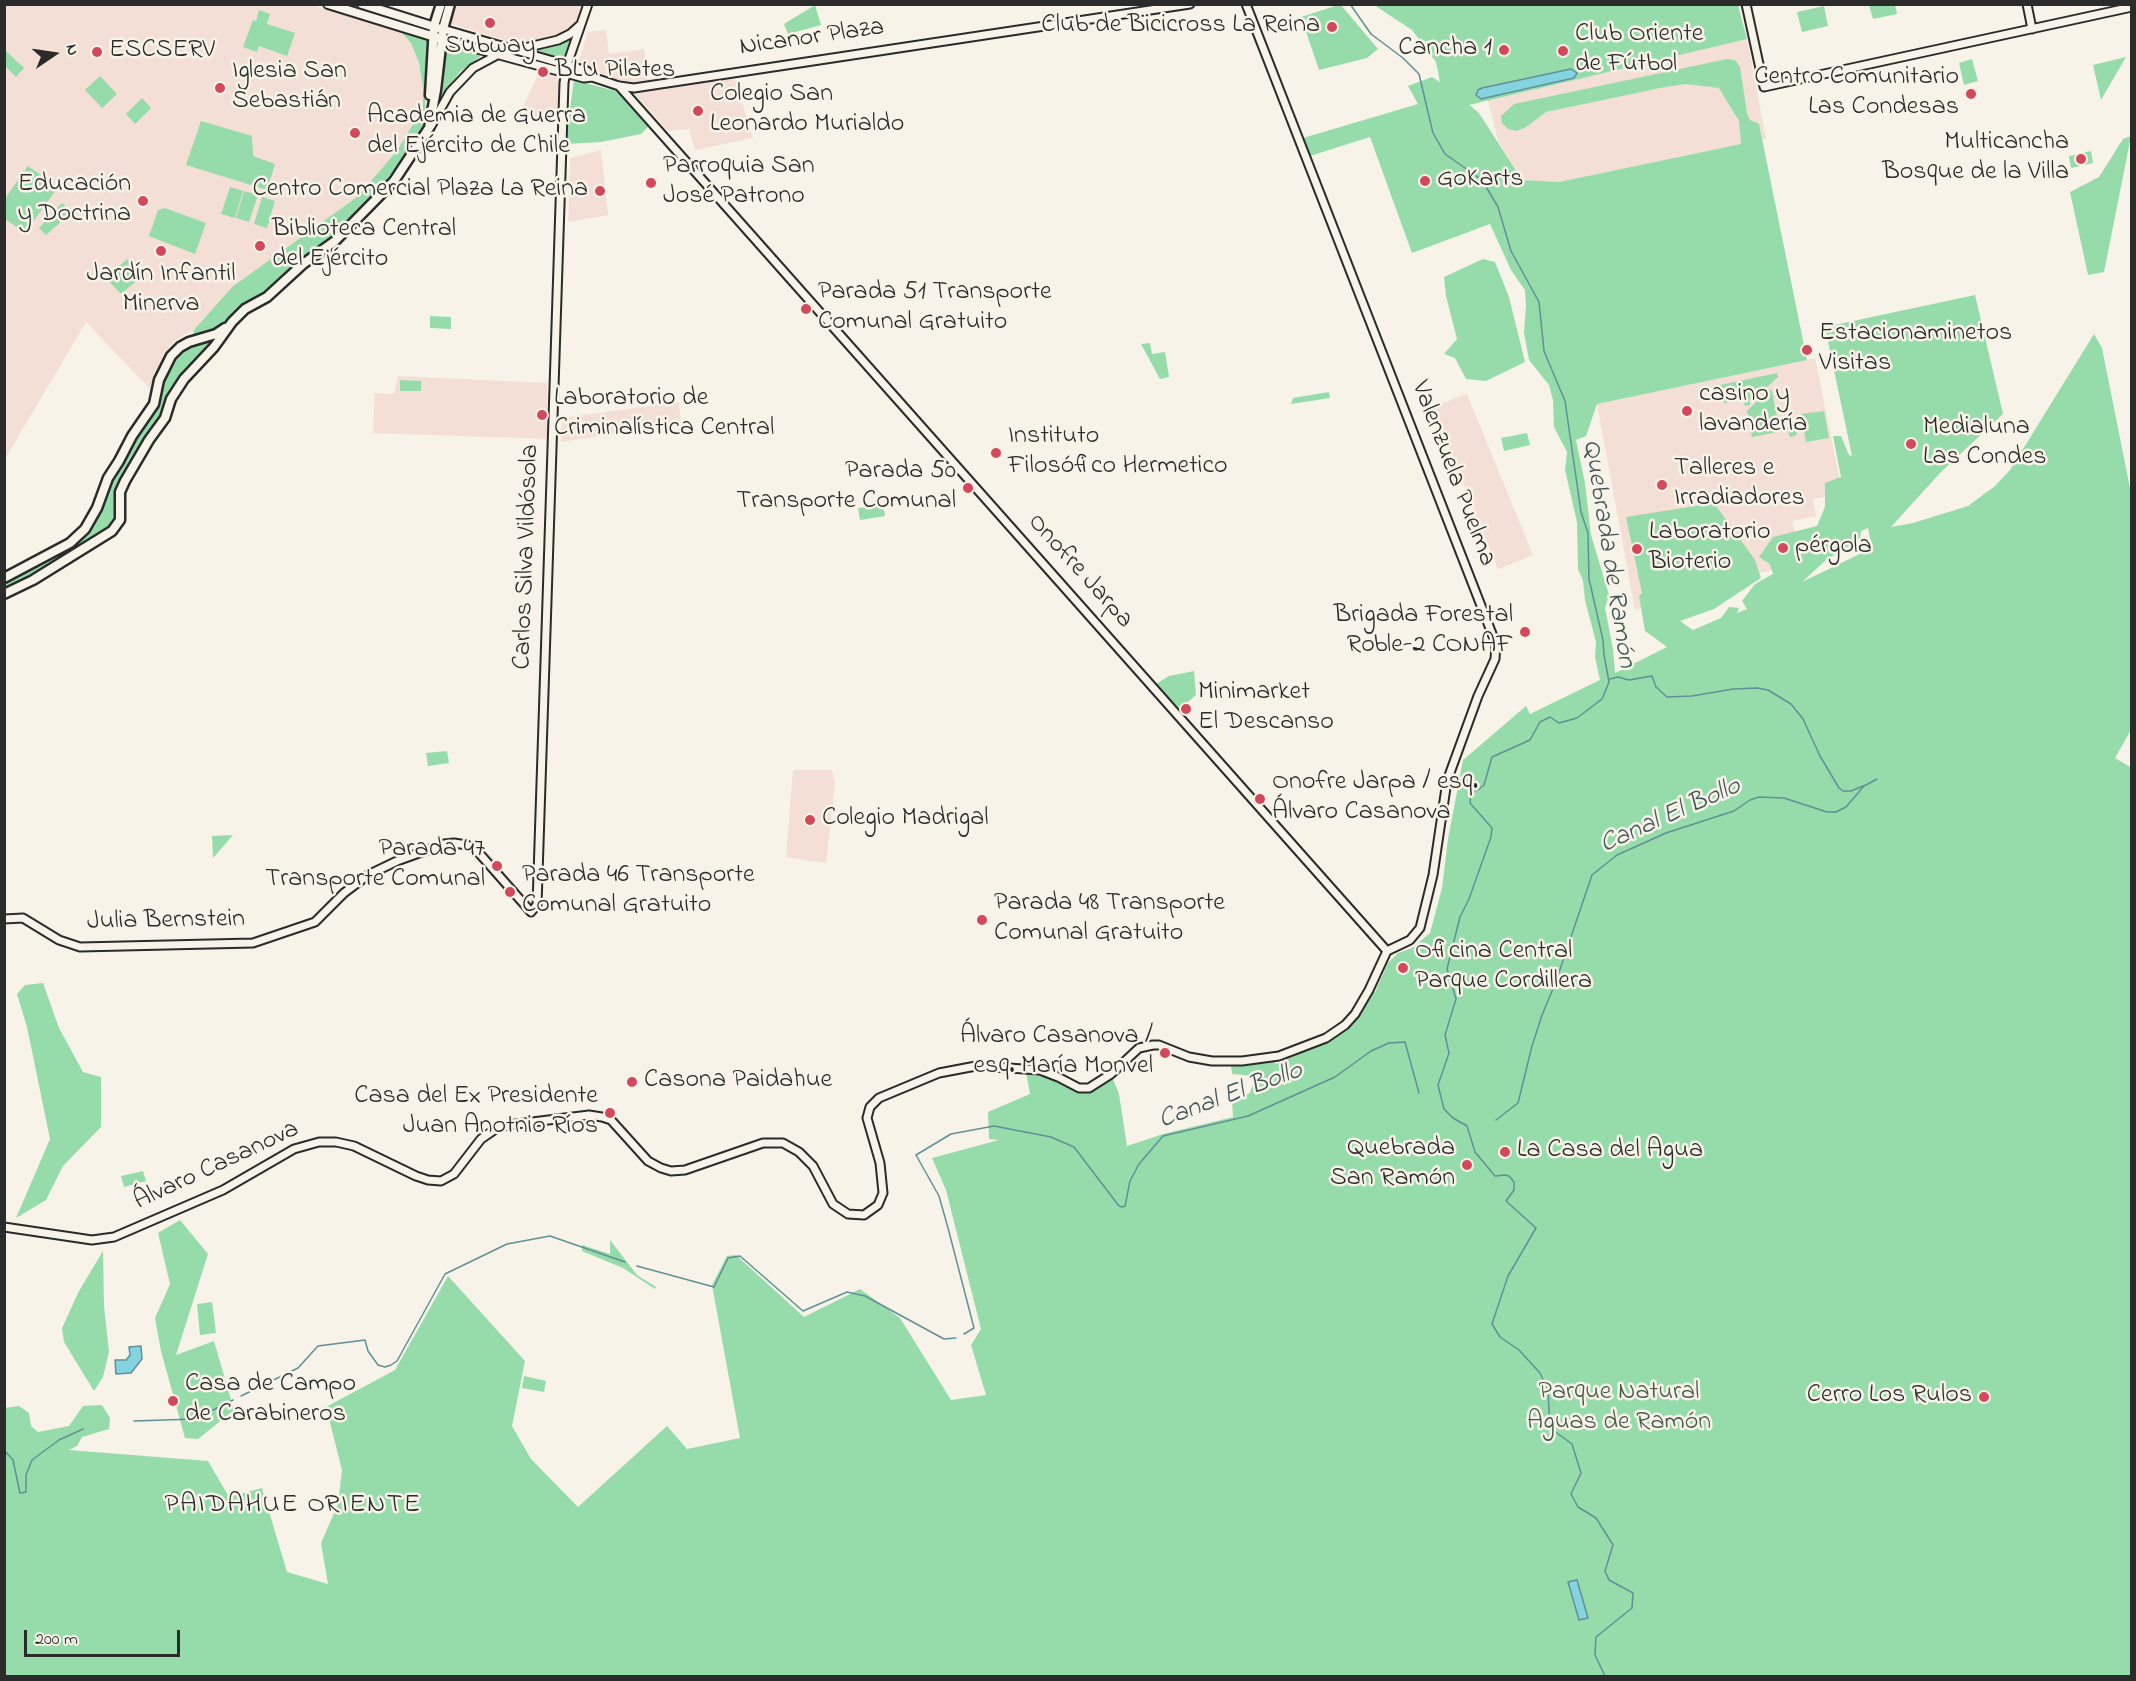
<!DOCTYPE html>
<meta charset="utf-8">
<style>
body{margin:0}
#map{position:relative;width:2136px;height:1681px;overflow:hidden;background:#f7f3e8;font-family:"Indie Flower",sans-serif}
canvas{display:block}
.frame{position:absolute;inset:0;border:6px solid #2b2b2b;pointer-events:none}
.north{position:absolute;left:24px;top:24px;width:60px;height:60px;-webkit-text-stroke:4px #f7f3e8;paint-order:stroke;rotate:77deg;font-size:16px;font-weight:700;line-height:24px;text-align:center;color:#2b2b2b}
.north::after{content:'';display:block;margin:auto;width:21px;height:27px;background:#2b2b2b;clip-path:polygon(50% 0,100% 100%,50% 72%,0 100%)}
.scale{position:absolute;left:24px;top:1630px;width:156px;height:27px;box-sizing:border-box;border:3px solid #2b2b2b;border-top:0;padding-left:8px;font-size:18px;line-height:21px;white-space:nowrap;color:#2b2b2b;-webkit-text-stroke:4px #f7f3e8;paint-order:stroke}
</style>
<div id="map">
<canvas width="2136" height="1681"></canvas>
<div class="frame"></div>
<div class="north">N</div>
<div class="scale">200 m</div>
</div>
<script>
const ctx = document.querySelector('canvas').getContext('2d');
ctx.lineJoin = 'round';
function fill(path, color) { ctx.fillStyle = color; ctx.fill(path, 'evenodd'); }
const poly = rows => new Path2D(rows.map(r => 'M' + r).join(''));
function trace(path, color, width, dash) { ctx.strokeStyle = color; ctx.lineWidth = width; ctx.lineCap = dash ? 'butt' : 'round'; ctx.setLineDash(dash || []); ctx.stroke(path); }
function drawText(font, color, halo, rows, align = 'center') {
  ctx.font = font + ' "Indie Flower",sans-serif'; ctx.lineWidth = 5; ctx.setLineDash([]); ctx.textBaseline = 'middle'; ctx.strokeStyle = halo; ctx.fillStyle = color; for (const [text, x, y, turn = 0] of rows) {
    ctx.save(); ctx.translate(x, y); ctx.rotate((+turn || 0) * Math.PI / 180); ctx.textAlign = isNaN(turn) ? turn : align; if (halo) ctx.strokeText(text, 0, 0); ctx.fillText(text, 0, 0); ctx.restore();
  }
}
fill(poly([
 [5,5,312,5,400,31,411,43,419,63,423,88,423,108,396,152,357,197,232,287,194,330,180,337,170,346,154,374,150,389,86,322,5,459],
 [457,5,586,5,580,21,570,30,556,38,517,44,451,24],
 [606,30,609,54,644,49,650,80,628,84,578,64,588,32],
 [1747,39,1766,139,1559,182,1522,180,1498,141,1488,100],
 [541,69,562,75,560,122,518,117],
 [734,77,753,138,695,150,689,129,668,131,635,94],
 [601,150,608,215,568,222,570,158],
 [1815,358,1839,476,1844,493,1813,499,1816,516,1792,521,1803,563,1731,579,1635,610,1597,404],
 [398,376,547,383,547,439,373,433,375,393,394,394],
 [1467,394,1533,555,1498,569,1441,428,1438,429,1431,407],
 [679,402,681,423,561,442,562,418],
 [793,770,832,770,835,783,826,863,786,857]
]), '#f3dfd5');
fill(poly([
 [815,5,821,25,788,34,784,24],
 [1338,5,1341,5,1378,49,1367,58,1319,70,1301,17],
 [1374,5,1738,5,1747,39,1469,105,1479,113,1522,180,1559,182,1741,144,1739,121,1719,88,1687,84,1665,87,1546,112,1526,127,1516,131,1508,129,1502,123,1501,116,1514,104,1727,59,1735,60,1740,67,1747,113,1750,120,1759,124,1807,360,1597,404,1586,436,1576,440,1585,483,1591,535,1609,595,1605,608,1613,649,1615,673,1667,647,1645,631,1639,596,1642,593,1626,517,1714,503,1755,560,1761,578,1714,609,1680,621,1693,630,1721,618,1729,607,1739,608,1737,613,1747,609,1742,601,1755,584,1773,574,1770,564,1759,557,1773,537,1817,526,1825,507,1825,483,1841,477,1833,436,1841,436,1849,455,1852,456,1825,327,1975,295,2003,414,1940,473,1891,527,1913,523,1968,506,1995,486,2010,470,2094,334,2102,348,2132,498,2131,730,2115,758,2132,768,2131,1676,5,1676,5,1408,19,1406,29,1413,31,1426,38,1432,69,1426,83,1406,102,1405,110,1418,109,1429,82,1437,77,1446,69,1450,208,1461,229,1497,262,1488,287,1572,328,1584,321,1543,338,1504,342,1470,326,1407,395,1370,448,1276,525,1361,512,1426,531,1459,578,1507,667,1426,687,1449,740,1438,712,1285,727,1256,736,1255,804,1317,860,1289,900,1318,951,1400,986,1395,971,1345,981,1329,946,1190,932,1158,999,1140,989,1139,988,1112,1030,1094,1026,1072,1093,1089,1113,1079,1119,1094,1127,1146,1163,1134,1233,1117,1232,1101,1250,1093,1255,1076,1232,1074,1231,1065,1274,1062,1276,1064,1327,1042,1348,1029,1370,993,1375,992,1388,963,1398,953,1412,948,1430,933,1442,888,1448,839,1463,760,1526,706,1530,714,1600,680,1595,657,1596,642,1585,600,1583,581,1578,569,1577,522,1565,470,1567,452,1554,427,1553,400,1549,385,1529,360,1524,333,1526,305,1525,290,1511,270,1490,224,1412,253,1370,137,1310,156,1303,138,1418,104,1408,86,1432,77,1440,82,1436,62,1412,30],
 [1868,528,1872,548,1802,582,1826,560,1860,539,1861,531],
 [1869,5,1895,5,1897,14,1873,19],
 [1824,6,1828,26,1802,32,1797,12],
 [259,10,270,14,267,24,295,33,287,56,259,46,257,52,243,47,253,20,256,21],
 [400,31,427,39,429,41,424,130,415,144,373,196,334,234,287,271,262,294,243,304,230,316,221,328,207,334,193,335,194,330,232,287,357,197,396,152,423,108,423,88,419,63,411,43],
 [572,35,565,59,533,49],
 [446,44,482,55,460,72,442,95],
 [5,50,24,68,16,77,5,66],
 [2126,57,2105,93,2101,100,2093,65],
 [1972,59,1978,81,1964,85,1959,63],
 [100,76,117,94,102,108,85,90],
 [574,80,623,93,649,126,641,134,601,142,565,144],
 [142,98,151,108,135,124,126,114],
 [201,121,252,136,253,156,275,164,267,190,186,165],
 [2131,136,2104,272,2088,275,2070,192,2099,177,2123,139],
 [2091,151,2093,163,2071,168,2069,156],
 [28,166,58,187,25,233,5,219,4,200],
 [230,187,243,191,235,218,221,214],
 [244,191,258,195,249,222,236,218],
 [262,197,275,201,267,228,254,224],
 [62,203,72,212,46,235,39,228],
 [165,208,206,223,195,254,149,236,158,210],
 [127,259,142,276,121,294,106,278],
 [1483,259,1495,262,1509,297,1525,362,1486,381,1466,379,1455,358,1444,354,1457,339,1446,296,1444,277],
 [430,316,451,317,451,329,430,328],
 [228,327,178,380,166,412,122,481,117,524,88,544,5,588,5,581,80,538,107,481,151,411,163,369,182,347],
 [1150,343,1152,354,1165,352,1169,377,1160,379,1141,344],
 [1777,373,1778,377,1767,387,1760,388,1761,394,1755,395,1756,399,1750,400,1750,405,1745,406,1743,399,1724,403,1720,385],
 [400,380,421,381,421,391,400,391],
 [1769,389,1772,391,1779,428,1794,425,1797,435,1790,437,1788,430,1752,437,1747,411],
 [1329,392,1330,398,1291,404,1293,398],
 [1824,411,1829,438,1806,442,1801,414],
 [1527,433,1530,445,1504,451,1501,438],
 [883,505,885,516,860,520,858,508],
 [1194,671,1196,695,1180,709,1156,684,1169,676],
 [447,751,449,763,428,766,426,753],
 [233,835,213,858,212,836],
 [43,983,59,1028,83,1072,101,1077,101,1127,63,1166,46,1200,16,1218,50,1139,27,1027,17,994,25,985],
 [143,1171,146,1181,124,1187,121,1176],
 [180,1220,208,1254,176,1355,214,1341,234,1410,198,1439,185,1438,161,1351,155,1318,170,1284,158,1233],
 [610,1240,637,1275,656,1287,655,1289,623,1268,582,1251,582,1245,610,1254],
 [103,1251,104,1306,109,1352,103,1377,94,1391,64,1342,62,1328,79,1291],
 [212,1302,216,1333,200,1335,197,1304],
 [524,1376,546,1381,544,1392,522,1388]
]), '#96dcaa');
const water = poly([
 [1571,69,1577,73,1574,78,1481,99,1476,95,1478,90,1482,88,1571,69],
 [141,1346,142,1359,131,1373,116,1374,115,1360,126,1360,130,1355,129,1347,141,1346],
 [1577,1580,1588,1618,1579,1620,1568,1582,1577,1580]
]);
fill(water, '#84d4e0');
trace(water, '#609098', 1.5);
trace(poly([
 [1350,4,1371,34,1403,58,1419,74,1433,133,1445,154,1482,180,1498,207,1511,251,1539,302,1544,351,1565,401,1581,512,1588,533,1589,579,1603,640,1604,655,1609,682,1602,699,1577,718,1559,723,1550,717,1540,722,1530,740,1492,757,1484,785,1479,789,1471,792,1470,803,1492,828,1491,837,1469,899,1460,917,1447,969,1456,999,1445,1035,1449,1053,1438,1085,1444,1109,1453,1118,1467,1126,1475,1152,1495,1176,1505,1175,1509,1176,1514,1182,1514,1190,1506,1201,1536,1228,1508,1276,1492,1324,1500,1337,1519,1350,1540,1373,1548,1390,1550,1428,1572,1444,1581,1473,1571,1494,1578,1507,1596,1518,1613,1545,1605,1571,1609,1580,1633,1593,1632,1608,1596,1637,1595,1655,1605,1676],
 [1610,679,1618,677,1629,680,1652,676,1656,687,1667,697,1692,696,1733,689,1757,688,1768,690,1791,704,1803,719,1820,756,1839,788,1843,791,1851,791,1863,786],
 [1496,1120,1518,1103,1532,1046,1542,1015,1555,984,1592,875,1617,855,1666,833,1734,811,1750,800,1759,797,1784,798,1827,812,1836,812,1846,807,1864,786,1877,779],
 [637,1266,714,1287,728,1258,740,1256,803,1311,847,1292,865,1296,944,1339,956,1338],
 [964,1334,974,1328,948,1228,939,1196,916,1155,951,1134,994,1126,1051,1137,1074,1147,1119,1206,1122,1207,1125,1206,1130,1181,1139,1164,1163,1136,1248,1116,1335,1077,1371,1051,1389,1043,1405,1042,1419,1093],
 [241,1396,298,1368,318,1346,365,1340,368,1351,378,1365,385,1367,391,1365,397,1361,445,1274,507,1244,550,1236,625,1262],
 [134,1421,195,1419,233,1400],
 [4,1450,13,1460,20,1493,26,1492,26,1475,32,1460,59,1440,83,1429]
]), '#609098', 1.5);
const tertiary = poly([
 [1246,4,1496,644,1495,659,1478,696,1447,781,1433,875,1420,928,1410,940,1387,951],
 [1746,4,1764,87,2132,7],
 [2027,4,2032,29],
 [443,29,567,65,587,71,592,77],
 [441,39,584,78,592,77,619,86,634,88,1190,4],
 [619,86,1387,951],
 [431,126,450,92,473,68,499,54,558,40,570,34,580,25],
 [4,919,23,918,59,940,80,947,253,943,315,922,344,893,368,875,397,861,444,844,454,843,467,845,479,853,531,912,537,905,564,83,567,65,588,4],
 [4,1227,92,1240,114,1237,223,1190,294,1149,319,1142,336,1142,354,1146,416,1176,428,1180,441,1181,454,1174,481,1139,497,1128,508,1125,589,1115,602,1117,611,1120,648,1161,661,1168,671,1171,685,1170,763,1143,783,1143,799,1152,813,1166,833,1204,848,1214,864,1215,878,1205,883,1193,880,1163,867,1118,870,1107,879,1098,939,1073,976,1066,1040,1070,1058,1077,1079,1088,1089,1088,1111,1074,1139,1048,1153,1045,1159,1045,1189,1057,1212,1061,1242,1061,1279,1056,1326,1038,1345,1025,1355,1014,1369,990,1387,951]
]);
const secondary = poly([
 [328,4,438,38],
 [362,4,438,28]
]);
const primary = poly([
 [430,95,434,26,441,4],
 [4,578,70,543,85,529,97,508,108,478,119,461,132,436,154,404,159,380,171,356,180,347,189,342,216,334,225,328],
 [4,594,33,580,112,531,120,520,120,492,125,481,149,440,165,418,171,399,184,379,214,347,232,322,245,309,267,297,303,264,335,241,394,181,429,128,436,90,443,29,450,4]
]);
trace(tertiary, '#2b2b2b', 11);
trace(secondary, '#2b2b2b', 12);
trace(primary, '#2b2b2b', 13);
trace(tertiary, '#f7f3e8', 7);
trace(secondary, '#f7f3e8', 8);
trace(primary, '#f7f3e8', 8);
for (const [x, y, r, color] of [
 [490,23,6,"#d1495b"],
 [1332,27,6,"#d1495b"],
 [1504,50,6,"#d1495b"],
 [1563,51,6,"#d1495b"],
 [97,52,6,"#d1495b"],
 [543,72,6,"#d1495b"],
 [220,88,6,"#d1495b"],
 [1971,94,6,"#d1495b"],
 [698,111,6,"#d1495b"],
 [355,133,6,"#d1495b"],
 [2081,159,6,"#d1495b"],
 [1425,181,6,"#d1495b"],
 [651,183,6,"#d1495b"],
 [600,191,6,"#d1495b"],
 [143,201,6,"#d1495b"],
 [260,246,6,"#d1495b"],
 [161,251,6,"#d1495b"],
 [806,309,6,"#d1495b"],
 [1807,350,6,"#d1495b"],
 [1687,411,6,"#d1495b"],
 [542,415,6,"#d1495b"],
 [1911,444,6,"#d1495b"],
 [996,453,6,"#d1495b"],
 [1662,485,6,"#d1495b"],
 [968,488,6,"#d1495b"],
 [1783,548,6,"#d1495b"],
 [1637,549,6,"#d1495b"],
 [1525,632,6,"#d1495b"],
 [1186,709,6,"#d1495b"],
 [1260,799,6,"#d1495b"],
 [810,820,6,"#d1495b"],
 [497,866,6,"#d1495b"],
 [510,892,6,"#d1495b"],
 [982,920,6,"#d1495b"],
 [1403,968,6,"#d1495b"],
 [1165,1053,6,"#d1495b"],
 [632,1082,6,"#d1495b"],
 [610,1113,6,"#d1495b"],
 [1505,1152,6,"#d1495b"],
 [1467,1165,6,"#d1495b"],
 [1984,1397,6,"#d1495b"],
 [173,1401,6,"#d1495b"]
]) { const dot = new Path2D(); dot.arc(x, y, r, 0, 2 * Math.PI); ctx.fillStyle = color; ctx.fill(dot); trace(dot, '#f7f3e8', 2); }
drawText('26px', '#2b2b2b', '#f7f3e8', [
 ["Club de Bicicross La Reina",1320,27,"right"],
 ["Club Oriente",1575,36],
 ["de Fútbol",1575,66],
 ["Subway",490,48,"center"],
 ["Cancha 1",1492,50,"right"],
 ["ESCSERV",109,52],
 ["BLU Pilates",555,72],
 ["Iglesia San",232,73],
 ["Sebastián",232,103],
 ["Centro Comunitario",1959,79,"right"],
 ["Las Condesas",1959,109,"right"],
 ["Colegio San",710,96],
 ["Leonardo Murialdo",710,126],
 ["Academia de Guerra",367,118],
 ["del Ejército de Chile",367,148],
 ["Multicancha",2069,144,"right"],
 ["Bosque de la Villa",2069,174,"right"],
 ["Parroquia San",663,168],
 ["José Patrono",663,198],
 ["GoKarts",1437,181],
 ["Educación",131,186,"right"],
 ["y Doctrina",131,216,"right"],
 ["Centro Comercial Plaza La Reina",588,191,"right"],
 ["Biblioteca Central",272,231],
 ["del Ejército",272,261],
 ["Jardín Infantil",161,276,"center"],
 ["Minerva",161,306,"center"],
 ["Parada 51 Transporte",818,294],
 ["Comunal Gratuito",818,324],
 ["Estacionaminetos",1819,335],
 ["Visitas",1819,365],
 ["casino y",1699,396],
 ["lavandería",1699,426],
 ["Laboratorio de",554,400],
 ["Criminalística Central",554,430],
 ["Medialuna",1923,429],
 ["Las Condes",1923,459],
 ["Instituto",1008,438],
 ["Filosófico Hermetico",1008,468],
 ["Talleres e",1674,470],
 ["Irradiadores",1674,500],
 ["Parada 50",956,473,"right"],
 ["Transporte Comunal",956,503,"right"],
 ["Laboratorio",1649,534],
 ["Bioterio",1649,564],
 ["pérgola",1795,548],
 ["Brigada Forestal",1513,617,"right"],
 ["Roble-2 CONAF",1513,647,"right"],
 ["Minimarket",1198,694],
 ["El Descanso",1198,724],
 ["Onofre Jarpa / esq.",1272,784],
 ["Álvaro Casanova",1272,814],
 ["Colegio Madrigal",822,820],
 ["Parada 47",485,851,"right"],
 ["Transporte Comunal",485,881,"right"],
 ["Parada 46 Transporte",522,877],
 ["Comunal Gratuito",522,907],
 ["Parada 48 Transporte",994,905],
 ["Comunal Gratuito",994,935],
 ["Oficina Central",1415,953],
 ["Parque Cordillera",1415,983],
 ["Álvaro Casanova /",1153,1038,"right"],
 ["esq. María Monvel",1153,1068,"right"],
 ["Casona Paidahue",644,1082],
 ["Casa del Ex Presidente",598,1098,"right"],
 ["Juan Anotnio Ríos",598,1128,"right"],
 ["Quebrada",1455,1150,"right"],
 ["San Ramón",1455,1180,"right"],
 ["La Casa del Agua",1517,1152],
 ["Casa de Campo",185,1386],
 ["de Carabineros",185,1416],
 ["Cerro Los Rulos",1972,1397,"right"]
], 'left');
drawText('26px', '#2b2b2b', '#f7f3e8', [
 ["Nicanor Plaza",812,39,-8],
 ["Valenzuela Puelma",1452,474,69],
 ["Carlos Silva Vildósola",528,557,-88],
 ["Onofre Jarpa",1079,572,48],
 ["Julia Bernstein",166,922,-1],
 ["Álvaro Casanova",217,1167,-25]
]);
drawText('26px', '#46574b', '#f7f3e8', [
 ["Parque Natural",1619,1394],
 ["Aguas de Ramón",1619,1424]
]);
drawText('italic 27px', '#415558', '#f7f3e8', [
 ["Quebrada de Ramón",1607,554,81],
 ["Canal El Bollo",1671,817,-24],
 ["Canal El Bollo",1231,1097,-20]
]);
ctx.letterSpacing = '1.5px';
drawText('27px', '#2b2b2b', '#f7f3e8', [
 ["PAIDAHUE ORIENTE",293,1507]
]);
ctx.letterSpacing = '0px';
</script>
